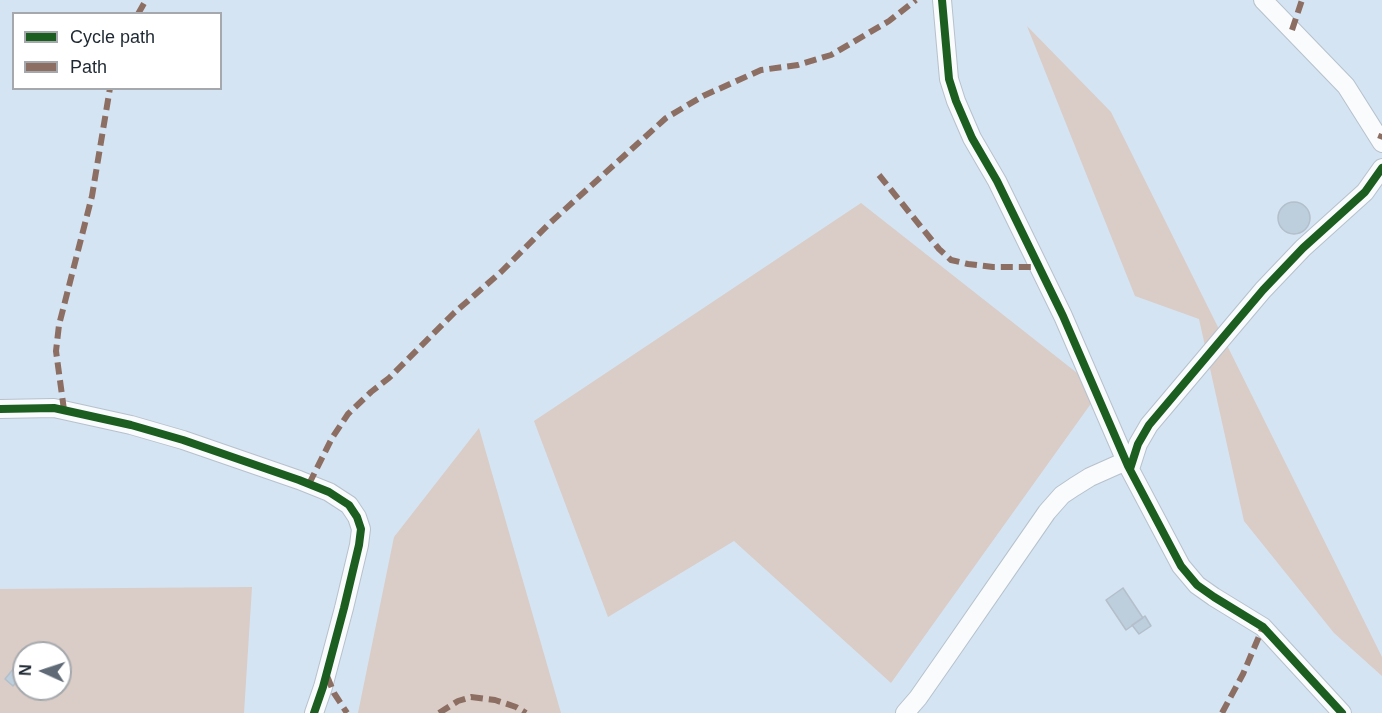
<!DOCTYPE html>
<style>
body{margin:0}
#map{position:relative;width:1382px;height:713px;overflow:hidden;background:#d5e4f2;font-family:Helvetica,sans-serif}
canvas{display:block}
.legend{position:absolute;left:12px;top:12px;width:210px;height:78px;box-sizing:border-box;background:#fff;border:2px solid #a5a9ad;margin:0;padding:8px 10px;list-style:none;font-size:18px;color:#1f2933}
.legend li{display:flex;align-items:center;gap:12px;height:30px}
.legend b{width:30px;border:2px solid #a5a9ad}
.north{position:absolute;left:12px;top:641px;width:60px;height:60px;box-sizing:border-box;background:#fff;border:2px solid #a5a9ad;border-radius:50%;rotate:273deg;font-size:16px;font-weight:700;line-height:24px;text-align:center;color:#1f2933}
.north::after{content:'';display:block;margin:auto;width:21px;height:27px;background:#5f6a76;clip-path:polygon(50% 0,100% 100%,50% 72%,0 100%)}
</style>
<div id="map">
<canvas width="1382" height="713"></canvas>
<ul class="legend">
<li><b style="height:8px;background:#1b5e20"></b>Cycle path</li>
<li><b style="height:8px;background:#8d6e63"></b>Path</li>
</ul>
<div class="north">N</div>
</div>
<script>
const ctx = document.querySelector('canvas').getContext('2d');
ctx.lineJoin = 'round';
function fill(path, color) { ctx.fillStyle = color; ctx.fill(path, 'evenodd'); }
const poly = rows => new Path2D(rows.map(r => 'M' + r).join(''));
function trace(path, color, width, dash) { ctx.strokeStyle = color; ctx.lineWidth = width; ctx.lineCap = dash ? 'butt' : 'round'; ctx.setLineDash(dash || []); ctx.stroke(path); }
fill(poly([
 [1027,26,1111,112,1382,657,1382,676,1334,633,1244,521,1199,319,1135,296],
 [861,203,1100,391,891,683,734,541,608,617,534,421],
 [479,428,561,713,358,713,394,537],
 [252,587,244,713,0,713,0,589],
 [24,653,60,653,60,689,24,689]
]), '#daccc6');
const building = poly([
 '1278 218a16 16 0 1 1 32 0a16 16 0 1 1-32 0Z',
 [1123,588,1143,618,1126,630,1106,600,1123,588],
 [1145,616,1151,626,1139,634,1132,625,1145,616],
 [20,657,24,661,24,665,21,669,15,664,20,657],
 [14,668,22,676,13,686,5,679,14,668]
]);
fill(building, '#bdcedd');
trace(building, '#b3bfca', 1.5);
const minor = poly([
 [942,0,949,79,956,101,972,138,997,181,1063,316,1128,466,1181,566,1197,585,1214,597,1263,627,1342,713],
 [1263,0,1346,86,1382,143],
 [0,409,54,408,131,425,183,440,299,480,329,492,349,505,357,517,361,529,359,545,344,608,323,687,314,713],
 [1130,469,1138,444,1149,425,1263,290,1303,248,1365,192,1382,168],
 [905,713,918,698,948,655,1047,512,1062,495,1074,487,1090,477,1126,461]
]);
trace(minor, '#b6c1cc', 20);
trace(minor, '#f9fbfd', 18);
trace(poly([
 [138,14,146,0],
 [1292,30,1302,0],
 [1380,139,1382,134],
 [879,175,939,249,951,260,968,264,993,267,1039,267],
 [64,410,56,351,59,325,92,196,110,88],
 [309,484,332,438,348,414,371,392,389,378,454,313,501,272,551,222,666,118,703,96,761,70,798,65,831,55,889,21,916,0],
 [327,676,334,693,347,713],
 [439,713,458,701,471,697,495,700,516,707,526,713],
 [1222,713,1243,674,1263,627]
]), '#8d6e63', 6, [12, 6]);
trace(poly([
 [942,0,949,79,956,101,972,138,997,181,1063,316,1128,466,1181,566,1197,585,1214,597,1263,627,1342,713],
 [0,409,54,408,131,425,183,440,299,480,329,492,349,505,357,517,361,529,359,545,344,608,323,687,314,713],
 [1130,469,1138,444,1149,425,1263,290,1303,248,1365,192,1382,168]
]), '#1b5e20', 8);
</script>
